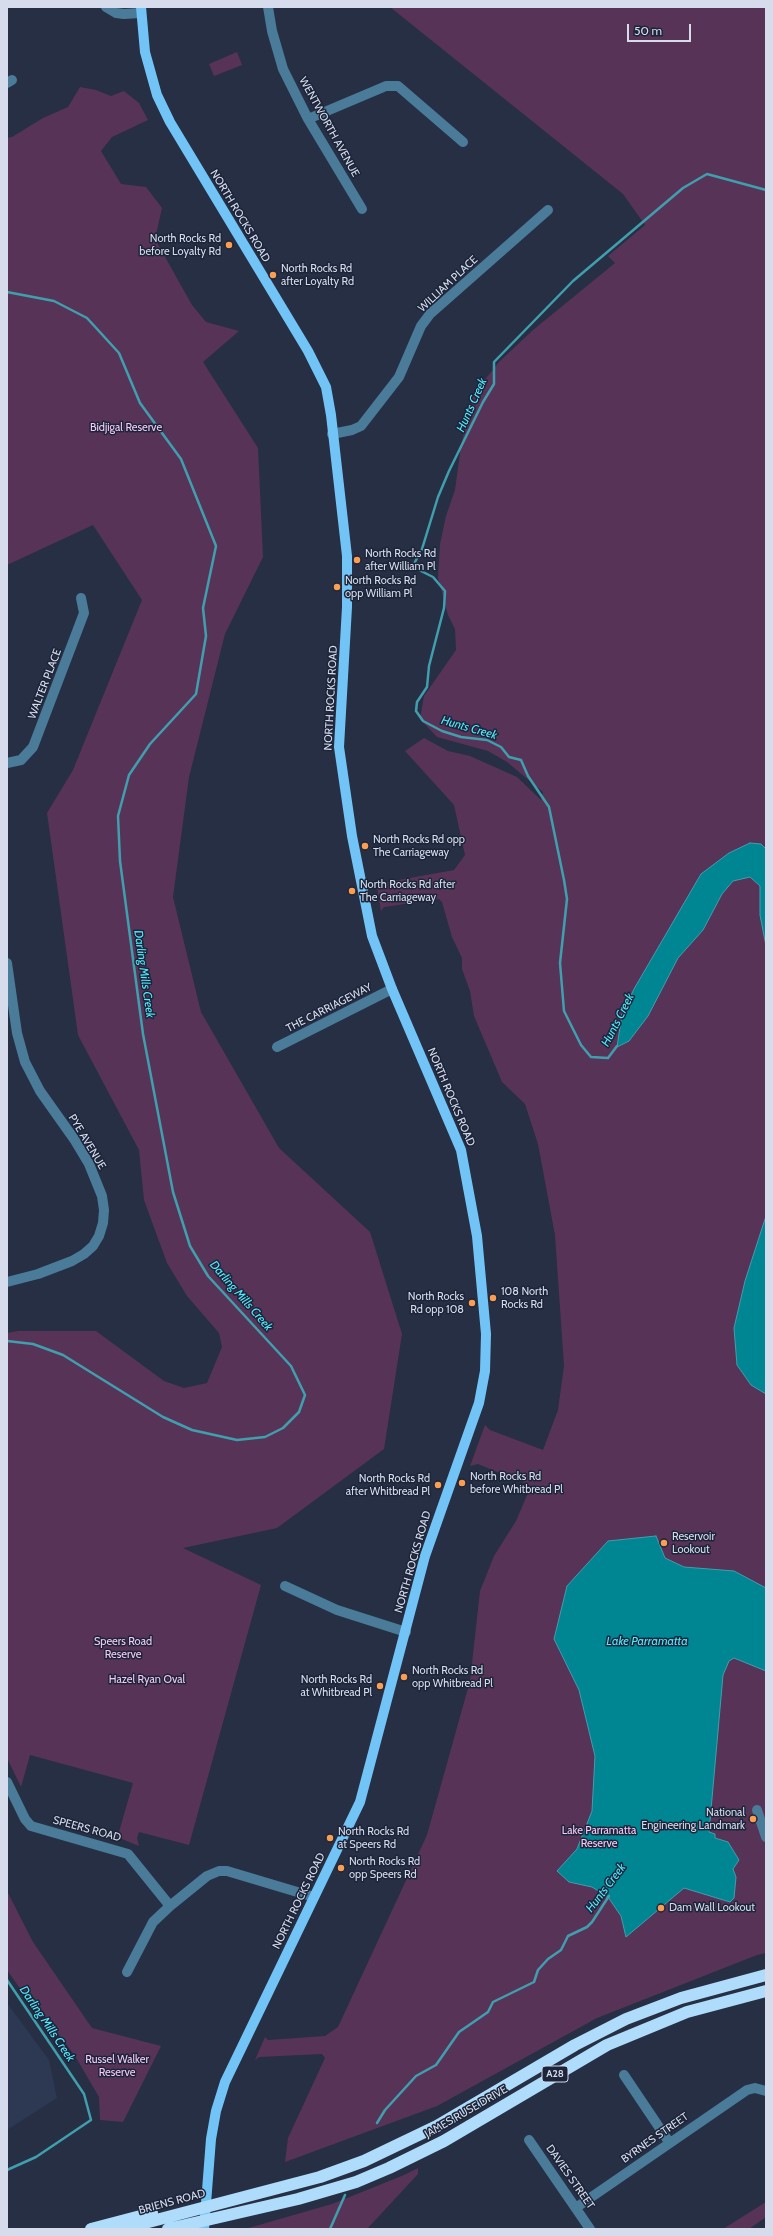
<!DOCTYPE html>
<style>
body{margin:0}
#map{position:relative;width:773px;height:2236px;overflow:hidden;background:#262f44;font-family:Cabin,sans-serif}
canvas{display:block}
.frame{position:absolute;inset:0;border:8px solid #d6dceb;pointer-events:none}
.scale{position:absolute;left:627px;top:24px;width:64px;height:18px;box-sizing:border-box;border:2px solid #d6dceb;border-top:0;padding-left:5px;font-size:12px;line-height:14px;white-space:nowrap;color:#d6dceb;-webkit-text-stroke:3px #1c253a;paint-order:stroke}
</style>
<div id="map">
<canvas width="773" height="2236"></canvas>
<div class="frame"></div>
<div class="scale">50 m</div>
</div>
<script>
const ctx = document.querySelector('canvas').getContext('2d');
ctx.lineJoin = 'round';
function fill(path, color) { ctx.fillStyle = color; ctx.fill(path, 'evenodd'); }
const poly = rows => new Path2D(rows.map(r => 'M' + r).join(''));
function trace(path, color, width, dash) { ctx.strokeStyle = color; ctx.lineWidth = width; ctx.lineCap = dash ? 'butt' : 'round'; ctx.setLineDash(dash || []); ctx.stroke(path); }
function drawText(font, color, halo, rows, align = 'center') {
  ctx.font = font + ' Cabin,sans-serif'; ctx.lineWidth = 3; ctx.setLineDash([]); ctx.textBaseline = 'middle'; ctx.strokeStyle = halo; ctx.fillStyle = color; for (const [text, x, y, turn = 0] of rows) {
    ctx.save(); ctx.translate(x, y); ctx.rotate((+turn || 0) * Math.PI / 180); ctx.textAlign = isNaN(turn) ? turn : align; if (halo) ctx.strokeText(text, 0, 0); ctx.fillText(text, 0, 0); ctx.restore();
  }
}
fill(poly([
 [7,2003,49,2060,57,2098,7,2130]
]), '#2d3853');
fill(poly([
 [390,7,766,7,766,1953,757,1955,597,2018,437,2106,285,2162,288,2138,325,2058,322,2054,259,2057,255,2060,265,2037,268,2040,325,2036,338,2027,427,1835,470,1681,480,1591,494,1556,516,1521,531,1486,478,1464,470,1466,485,1425,490,1430,543,1450,558,1410,564,1366,555,1235,538,1144,525,1104,502,1082,474,1016,470,991,462,969,462,958,452,937,442,902,439,899,384,907,381,911,376,881,382,883,454,870,465,855,454,805,405,751,424,738,448,751,470,756,517,777,541,800,543,792,507,762,488,751,437,737,420,719,424,696,456,650,455,629,448,615,438,578,440,544,446,516,455,490,461,446,472,396,499,362,533,330,615,263,608,256,645,225,623,194],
 [237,52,242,65,214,76,209,64],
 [80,87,96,90,111,96,124,91,139,103,148,120,112,137,101,151,121,184,146,187,162,208,155,239,192,305,206,322,239,331,203,362,258,448,263,557,225,634,189,777,173,897,201,1012,279,1148,370,1232,402,1334,384,1449,277,1528,183,1548,261,1585,189,1845,139,1832,137,1838,139,1846,112,1835,119,1832,133,1783,30,1755,21,1787,7,1758,7,1333,18,1331,96,1331,164,1381,184,1388,207,1383,222,1347,219,1333,187,1296,167,1263,144,1200,139,1150,78,1035,47,813,73,770,142,600,93,525,7,565,7,138,12,137,43,118,68,107],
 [7,1891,33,1942,92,2028,161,2046,123,2122,100,2120,99,2097,75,2056,43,2014,36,2001,21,1990,7,1970],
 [418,2168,418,2174,367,2229,245,2229,332,2204,404,2175],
 [766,2202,766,2217,749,2229,723,2229]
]), '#583358');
const water = poly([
 [750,843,761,844,766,849,766,946,760,915,760,886,750,877,733,881,722,894,703,930,678,958,648,1016,629,1041,617,1047,622,1014,634,989,701,874,729,853,750,843],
 [766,1216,766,1394,751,1385,737,1365,734,1328,745,1281,766,1216],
 [656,1536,665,1558,684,1567,734,1571,766,1588,766,1671,734,1658,729,1661,723,1675,709,1832,715,1834,715,1838,728,1842,739,1860,733,1869,736,1877,734,1898,730,1902,684,1888,626,1937,621,1916,608,1897,592,1887,569,1882,557,1871,577,1849,592,1811,595,1756,579,1690,554,1639,567,1586,608,1541,656,1536]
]);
fill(water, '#008593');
trace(water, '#409fad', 1);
trace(poly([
 [7,292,54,301,87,318,119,353,140,403,181,459,216,546,203,608,206,636,196,694,150,744,129,775,118,816,120,861,143,1034,173,1192,190,1246,208,1276,291,1366,305,1395,299,1412,283,1428,265,1437,237,1440,192,1430,163,1417,63,1355,33,1344,7,1341],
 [617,1046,608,1058,591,1057,581,1045,564,1011,560,963,567,899,564,880,549,807,528,776,521,760,509,757,501,747,487,740,461,737,442,731,423,721,416,711,417,702,427,687,429,666,444,608,445,591,433,577,415,568,415,562,422,549,438,497,449,471,483,402,494,384,494,362,573,281,683,188,707,174,766,190],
 [7,1980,84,2094,91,2120,36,2157,7,2170],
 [377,2123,385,2110,416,2076,436,2065,459,2032,488,2012,493,2002,534,1982,538,1970,548,1959,561,1950,568,1936,587,1927,592,1922,609,1896],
 [330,2229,345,2195]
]), '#409fad', 2.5);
trace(poly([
 [106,7,116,13,124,14,140,13],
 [268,7,272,31,283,69,308,119,362,209],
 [7,83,12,80],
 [308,119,386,86,398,86,463,142],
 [332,434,352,430,361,426,399,377,421,326,430,314,548,210],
 [7,763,21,760,33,747,84,613,81,598],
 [7,963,17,1033,25,1062,40,1091,74,1139,89,1164,102,1196,104,1210,103,1223,99,1236,93,1246,84,1254,72,1261,38,1274,7,1282],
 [277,1047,392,989],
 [285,1586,337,1610,406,1632],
 [7,1782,25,1819,31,1826,128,1854,170,1906,207,1876,219,1871,227,1871,314,1897],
 [757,1810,766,1837],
 [127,1972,153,1922,170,1906],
 [624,2075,669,2142],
 [529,2140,590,2229],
 [577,2207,747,2090,755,2088,766,2091]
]), '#4a7b99', 10);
trace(poly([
 [141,7,145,52,157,95,170,122,308,351,326,387,331,415,347,556,347,607,339,747,352,836,372,936,392,989,461,1150,477,1236,486,1334,485,1371,479,1403,425,1556,360,1802,225,2082,216,2111,211,2139,204,2229]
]), '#72c4f6', 10);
trace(poly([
 [91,2229,152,2213],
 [122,2229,320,2177,364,2161,437,2126,575,2045,626,2019,681,1998,766,1975],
 [168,2229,298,2199,356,2182,389,2168,444,2141,607,2045,687,2012,766,1991]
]), '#aedcfa', 12);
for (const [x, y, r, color] of [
 [229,245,4,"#fb9e51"],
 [273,275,4,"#fb9e51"],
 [357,560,4,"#fb9e51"],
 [337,587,4,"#fb9e51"],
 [365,846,4,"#fb9e51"],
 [352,891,4,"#fb9e51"],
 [493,1298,4,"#fb9e51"],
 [472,1303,4,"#fb9e51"],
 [462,1483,4,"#fb9e51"],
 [438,1485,4,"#fb9e51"],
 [664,1543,4,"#fb9e51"],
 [404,1677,4,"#fb9e51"],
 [380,1686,4,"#fb9e51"],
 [753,1819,4,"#fb9e51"],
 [330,1838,4,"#fb9e51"],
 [341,1868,4,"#fb9e51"],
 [661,1908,4,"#fb9e51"]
]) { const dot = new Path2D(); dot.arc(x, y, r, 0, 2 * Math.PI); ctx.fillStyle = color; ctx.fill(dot); trace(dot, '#1c253a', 1.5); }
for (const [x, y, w] of [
 [555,2074,26]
]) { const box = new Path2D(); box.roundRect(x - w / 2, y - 8, w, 16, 3); ctx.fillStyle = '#1c253a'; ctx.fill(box); trace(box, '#d6dceb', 1); }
drawText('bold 10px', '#d6dceb', null, [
 ["A28",555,2074]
]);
drawText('11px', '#d6dceb', '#1c253a', [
 ["WENTWORTH AVENUE",329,127,61],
 ["NORTH ROCKS ROAD",240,216,59],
 ["WILLIAM PLACE",448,284,-43],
 ["WALTER PLACE",45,684,-69],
 ["NORTH ROCKS ROAD",331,698,-87],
 ["THE CARRIAGEWAY",329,1008,-27],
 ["NORTH ROCKS ROAD",451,1097,67],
 ["PYE AVENUE",87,1142,59],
 ["NORTH ROCKS ROAD",413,1562,-74],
 ["SPEERS ROAD",87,1829,15],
 ["NORTH ROCKS ROAD",299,1901,-64],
 ["JAMES RUSE DRIVE",466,2112,-30],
 ["BYRNES STREET",655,2138,-35],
 ["DAVIES STREET",570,2177,55],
 ["BRIENS ROAD",172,2202,-15]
]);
drawText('11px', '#d6dceb', '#1c253a', [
 ["North Rocks Rd",221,239,"right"],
 ["before Loyalty Rd",221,252,"right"],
 ["North Rocks Rd",281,269],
 ["after Loyalty Rd",281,282],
 ["North Rocks Rd",365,554],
 ["after William Pl",365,567],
 ["North Rocks Rd",345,581],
 ["opp William Pl",345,594],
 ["North Rocks Rd opp",373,840],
 ["The Carriageway",373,853],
 ["North Rocks Rd after",360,885],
 ["The Carriageway",360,898],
 ["108 North",501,1292],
 ["Rocks Rd",501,1305],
 ["North Rocks",464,1297,"right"],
 ["Rd opp 108",464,1310,"right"],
 ["North Rocks Rd",470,1477],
 ["before Whitbread Pl",470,1490],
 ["North Rocks Rd",430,1479,"right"],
 ["after Whitbread Pl",430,1492,"right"],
 ["Reservoir",672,1537],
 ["Lookout",672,1550],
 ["North Rocks Rd",412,1671],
 ["opp Whitbread Pl",412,1684],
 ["North Rocks Rd",372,1680,"right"],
 ["at Whitbread Pl",372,1693,"right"],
 ["National",745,1813,"right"],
 ["Engineering Landmark",745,1826,"right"],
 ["North Rocks Rd",338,1832],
 ["at Speers Rd",338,1845],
 ["North Rocks Rd",349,1862],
 ["opp Speers Rd",349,1875],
 ["Dam Wall Lookout",669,1908]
], 'left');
drawText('11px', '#f7c9f5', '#1c253a', [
 ["Bidjigal Reserve",126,428],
 ["Speers Road",123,1642],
 ["Reserve",123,1655],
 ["Hazel Ryan Oval",147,1680],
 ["Lake Parramatta",599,1831],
 ["Reserve",599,1844],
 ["Russel Walker",117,2060],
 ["Reserve",117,2073]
]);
drawText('italic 12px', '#53eafd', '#1c253a', [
 ["Hunts Creek",472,405,-66],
 ["Hunts Creek",469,728,16],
 ["Darling Mills Creek",144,974,82],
 ["Hunts Creek",618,1020,-63],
 ["Darling Mills Creek",241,1296,49],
 ["Lake Parramatta",647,1641],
 ["Hunts Creek",606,1888,-53],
 ["Darling Mills Creek",47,2024,56]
]);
</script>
